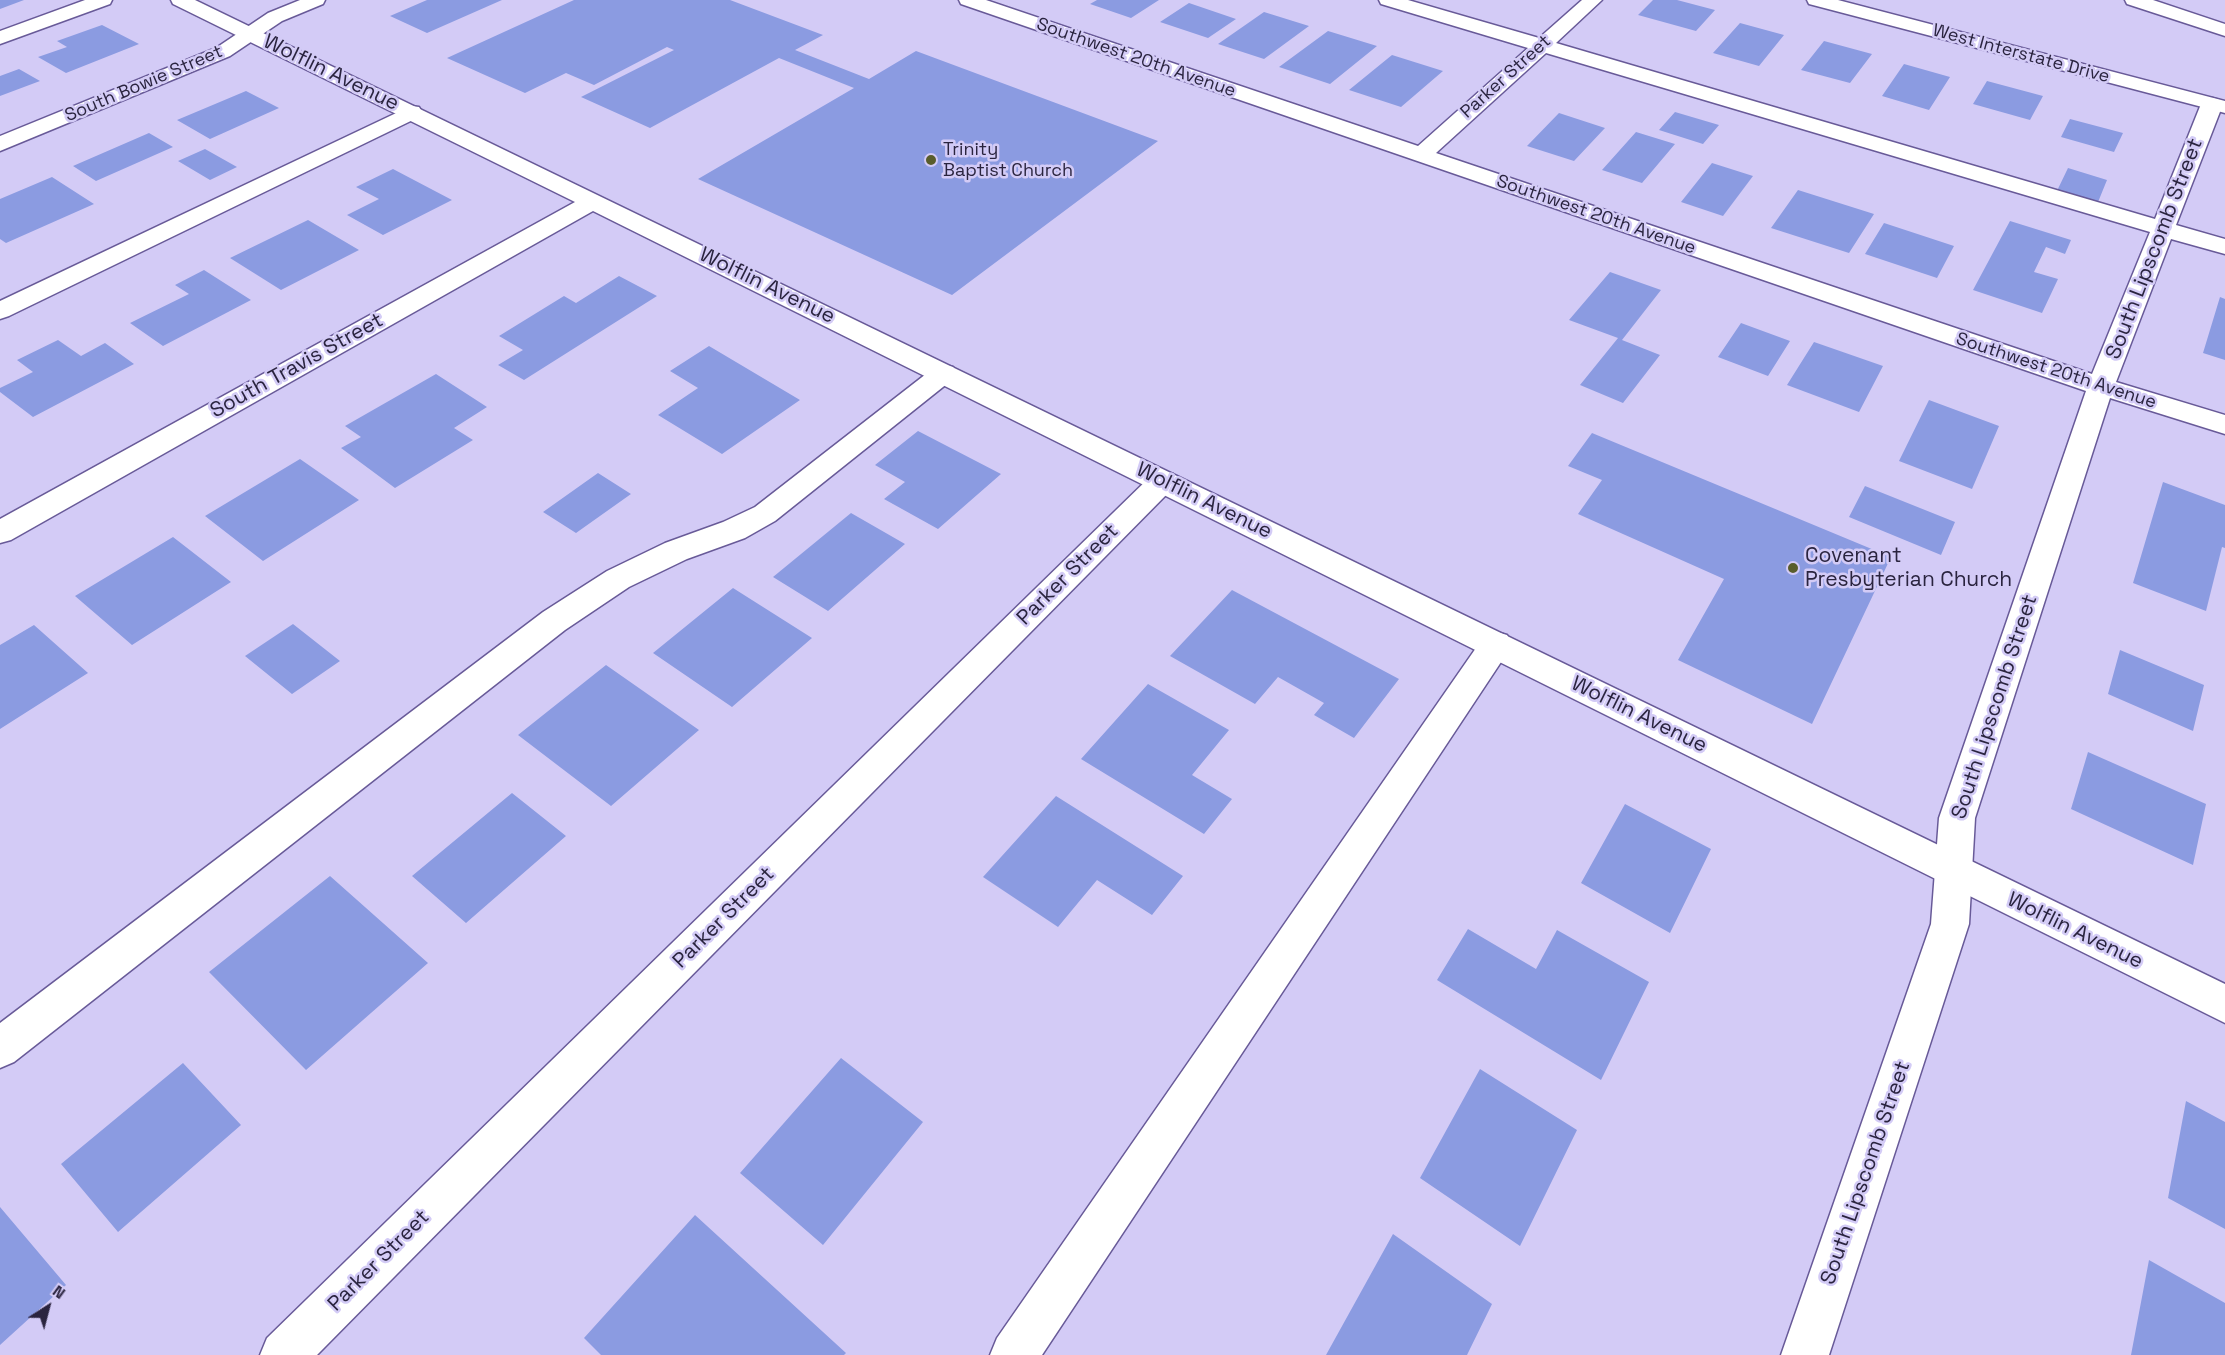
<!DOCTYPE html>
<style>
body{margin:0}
#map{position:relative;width:2225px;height:1355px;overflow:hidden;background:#d3cbf6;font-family:"Space Grotesk",sans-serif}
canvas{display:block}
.north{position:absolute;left:18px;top:1277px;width:60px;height:60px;-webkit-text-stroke:4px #d3cbf6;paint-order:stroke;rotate:36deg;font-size:16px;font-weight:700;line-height:24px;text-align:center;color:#2a243f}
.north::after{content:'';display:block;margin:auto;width:21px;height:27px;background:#2a243f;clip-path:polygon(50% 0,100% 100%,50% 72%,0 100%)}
</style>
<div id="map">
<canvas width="2225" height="1355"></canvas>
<div class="north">N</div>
</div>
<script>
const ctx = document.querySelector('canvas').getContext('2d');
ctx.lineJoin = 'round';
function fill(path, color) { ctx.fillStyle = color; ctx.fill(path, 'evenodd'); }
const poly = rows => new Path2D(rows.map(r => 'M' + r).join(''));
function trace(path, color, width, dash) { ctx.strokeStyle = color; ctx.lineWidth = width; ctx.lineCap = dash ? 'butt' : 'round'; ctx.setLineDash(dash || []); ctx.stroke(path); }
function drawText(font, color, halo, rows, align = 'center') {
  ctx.font = font + ' "Space Grotesk",sans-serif'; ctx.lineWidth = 5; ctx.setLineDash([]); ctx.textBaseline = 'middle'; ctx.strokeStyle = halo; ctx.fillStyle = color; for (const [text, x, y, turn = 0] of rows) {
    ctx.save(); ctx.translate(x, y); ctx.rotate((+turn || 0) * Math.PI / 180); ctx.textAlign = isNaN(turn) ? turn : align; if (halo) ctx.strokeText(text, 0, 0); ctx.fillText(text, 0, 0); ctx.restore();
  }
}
fill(poly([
 [0,0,24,0,0,9],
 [427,0,502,0,427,33,390,16],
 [574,0,730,0,823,35,795,50,869,79,916,51,1158,141,952,295,698,179,854,88,779,58,650,128,581,97,674,50,667,47,594,85,566,73,525,93,447,58],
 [1097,0,1159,0,1131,18,1090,4],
 [1653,0,1677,0,1715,10,1696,31,1638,15],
 [1189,3,1236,19,1208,38,1160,22],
 [1264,12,1309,26,1264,59,1218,44],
 [1740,23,1784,35,1759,66,1713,53],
 [102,25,139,44,66,73,38,57,67,47,57,41],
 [1328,31,1377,46,1330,84,1279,67],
 [1824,41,1872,54,1850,83,1801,70],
 [1392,55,1443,71,1401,107,1349,90],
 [1904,64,1950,77,1929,110,1882,96],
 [19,69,40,81,0,96,0,76],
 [1987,81,2043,96,2030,120,1973,104],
 [246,91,279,108,210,139,177,120],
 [1675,112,1719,125,1703,144,1659,130],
 [1559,113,1605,128,1574,161,1527,146],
 [2070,119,2123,133,2114,152,2061,137],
 [1636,132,1675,144,1642,183,1602,170],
 [149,133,173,147,96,181,73,166],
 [205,149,237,167,210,180,178,161],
 [1712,163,1753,176,1723,216,1681,202],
 [2068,168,2107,180,2096,207,2055,195],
 [393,169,452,200,383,235,347,215,379,199,356,187],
 [52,177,94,204,6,243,0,239,0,199],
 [1798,190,1874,214,1849,253,1771,228],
 [308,220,359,250,281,290,230,258],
 [2010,221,2071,240,2065,254,2046,247,2034,272,2058,279,2042,313,1973,290],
 [1884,223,1954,246,1937,278,1865,254],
 [204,270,251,300,163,346,130,323,189,294,175,285],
 [1610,272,1661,290,1622,340,1660,355,1623,403,1580,385,1618,338,1569,320],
 [619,276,657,296,524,380,498,365,523,350,499,336,564,296,576,303],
 [2220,297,2225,299,2225,360,2203,353],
 [1741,323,1790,341,1768,376,1718,357],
 [58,340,81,356,105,343,134,364,33,417,0,392,0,388,33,372,17,360],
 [1814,342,1883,366,1859,412,1787,385],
 [709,346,800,400,722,454,658,415,698,388,670,371],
 [436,374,487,407,454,428,473,440,395,488,341,448,361,437,345,426],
 [1929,400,1999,426,1972,489,1899,461],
 [918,431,1001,474,938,529,884,499,905,482,875,465],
 [1592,433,1891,557,1812,724,1678,660,1724,579,1578,514,1602,480,1568,466],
 [300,459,359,500,263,561,205,516],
 [598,473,631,494,576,533,543,512],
 [2163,482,2225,505,2225,548,2222,547,2206,611,2133,583],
 [1865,486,1955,522,1941,555,1849,517],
 [851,513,905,544,828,611,773,577],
 [173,537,231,582,132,645,75,596],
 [733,588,812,638,732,707,653,653],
 [1232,590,1399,679,1354,738,1314,715,1324,703,1278,677,1255,704,1170,656],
 [293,624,340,661,292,694,245,656],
 [34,625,88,673,0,729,0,645],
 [2120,650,2204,685,2193,731,2108,694],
 [606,665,699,730,611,806,518,735],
 [1148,684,1229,730,1192,775,1232,799,1204,834,1081,759],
 [2088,752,2206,804,2193,865,2071,809],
 [512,793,566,836,466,923,412,876],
 [1056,796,1183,876,1152,915,1097,880,1058,927,983,877],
 [1625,804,1711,849,1670,933,1581,883],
 [330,876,428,963,306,1070,209,972],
 [1468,929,1536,969,1557,930,1649,982,1601,1080,1437,980],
 [841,1058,923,1122,823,1245,740,1173],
 [183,1063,241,1125,118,1232,61,1164],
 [1480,1069,1577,1130,1520,1246,1420,1178],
 [2186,1101,2225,1122,2225,1229,2168,1198],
 [0,1207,66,1285,0,1345],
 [695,1215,846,1353,844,1355,601,1355,584,1338],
 [1393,1234,1492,1304,1467,1355,1326,1355],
 [2149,1260,2225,1303,2225,1355,2131,1355]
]), '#8b9be1');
const minor = poly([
 [85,0,112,0,110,4,0,44,0,31,85,0],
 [300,0,325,0,323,4,282,21,230,56,0,151,0,136,216,48,268,13,300,0],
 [959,0,986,0,1418,146,1528,48,1381,4,1379,0,1408,0,1539,38,1582,0,1602,0,1556,43,2155,219,2201,104,2205,100,2212,98,2219,100,2223,104,2176,225,2225,239,2225,254,2171,239,2116,382,2225,415,2225,434,2110,398,1975,818,1969,924,1829,1355,1781,1355,1931,924,1939,818,2086,391,961,4,959,0],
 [1546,53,2150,232,2092,374,1436,153,1546,53],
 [411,106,419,107,422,112,419,117,9,316,0,319,0,301,411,106],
 [944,365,953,367,957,373,953,379,775,521,745,538,687,559,629,587,565,630,14,1062,0,1068,0,1023,543,612,607,571,665,543,723,522,755,507,935,367,944,365],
 [1163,471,1173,474,1177,481,1173,488,317,1355,260,1355,267,1338,1153,474,1163,471],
 [1496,632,1507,635,1512,644,1507,653,1042,1355,990,1355,997,1338,1485,635,1496,632]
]);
const major = poly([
 [171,0,195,0,2225,984,2225,1023,593,211,11,540,0,543,0,519,575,202,173,4,171,0],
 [1807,0,1838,0,2225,101,2225,113,1809,4,1807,0]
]);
const highway = poly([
 [2125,0,2153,0,2225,24,2225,36,2127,4,2125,0]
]);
trace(minor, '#685a98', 3);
trace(major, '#685a98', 3);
trace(highway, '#685a98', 3);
fill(minor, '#fff');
fill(major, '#fff');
fill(highway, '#fff');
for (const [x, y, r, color] of [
 [931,160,6,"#595d2b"],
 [1793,568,6,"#595d2b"]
]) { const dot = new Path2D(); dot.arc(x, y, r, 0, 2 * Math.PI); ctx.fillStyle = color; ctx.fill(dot); trace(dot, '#d3cbf6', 2); }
drawText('18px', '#2a243f', '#d3cbf6', [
 ["West Interstate Drive",2021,54,15],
 ["Southwest 20th Avenue",1136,58,19],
 ["Parker Street",1506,77,-42],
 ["South Bowie Street",144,84,-23],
 ["Southwest 20th Avenue",1596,215,19],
 ["Southwest 20th Avenue",2056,371,18]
]);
drawText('18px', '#2a243f', '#d3cbf6', [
 ["Trinity",943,150],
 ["Baptist Church",943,171]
], 'left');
drawText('21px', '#2a243f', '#d3cbf6', [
 ["Wolflin Avenue",331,73,26],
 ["South Lipscomb Street",2155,249,-69],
 ["Wolflin Avenue",767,286,26],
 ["South Travis Street",297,366,-29],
 ["Wolflin Avenue",1204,501,26],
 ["Parker Street",1068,575,-45],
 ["South Lipscomb Street",1995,707,-72],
 ["Wolflin Avenue",1639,715,26],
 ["Parker Street",724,918,-45],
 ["Wolflin Avenue",2075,931,26],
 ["South Lipscomb Street",1866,1173,-71],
 ["Parker Street",379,1261,-45]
]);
drawText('21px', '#2a243f', '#d3cbf6', [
 ["Covenant",1805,556],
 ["Presbyterian Church",1805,580]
], 'left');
</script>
